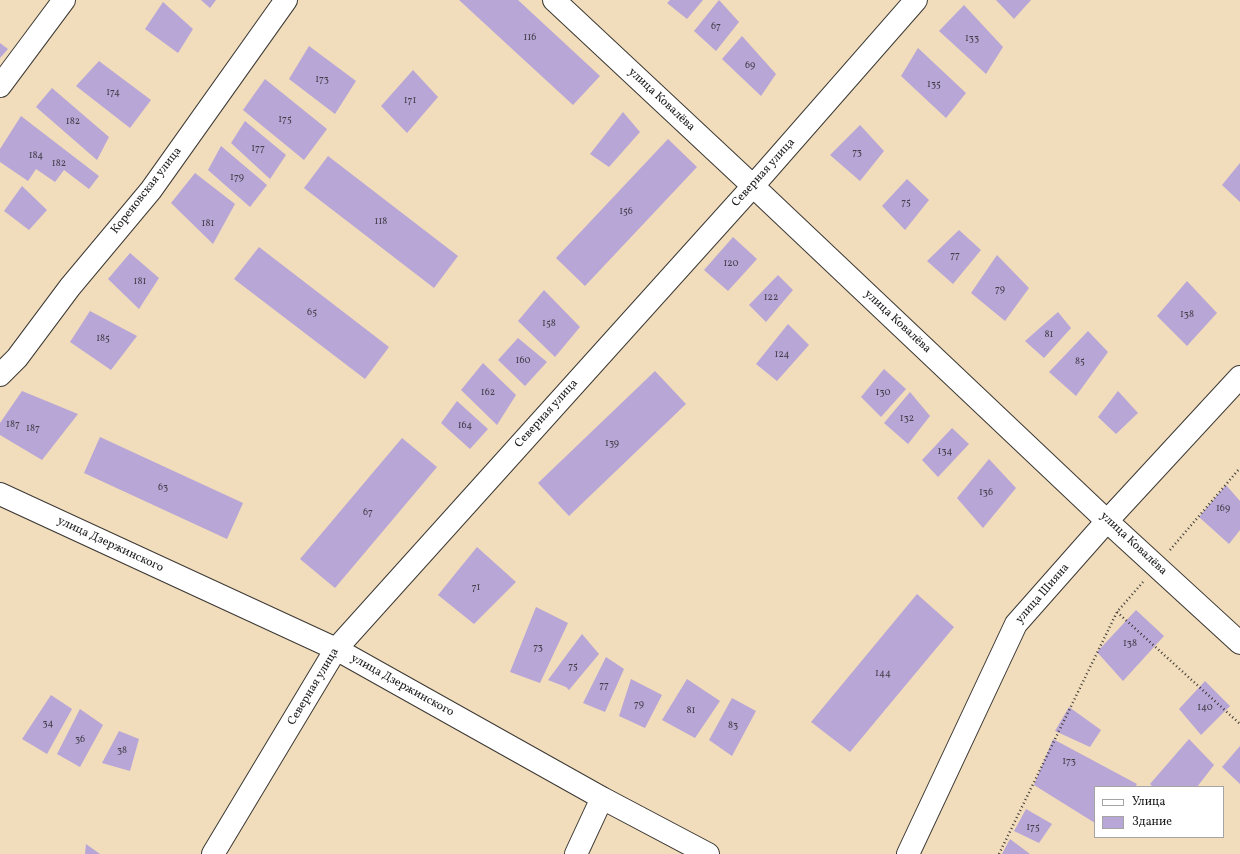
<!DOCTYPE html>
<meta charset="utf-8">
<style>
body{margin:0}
#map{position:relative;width:1240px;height:854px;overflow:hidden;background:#f1dcbc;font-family:Vollkorn,serif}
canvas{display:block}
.legend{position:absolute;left:1094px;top:786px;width:130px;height:52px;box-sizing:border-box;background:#fff;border:1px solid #a4a4a4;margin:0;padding:5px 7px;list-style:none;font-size:12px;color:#1c1c1c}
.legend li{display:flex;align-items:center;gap:8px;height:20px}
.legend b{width:20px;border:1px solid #a4a4a4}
</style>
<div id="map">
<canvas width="1240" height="854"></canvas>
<ul class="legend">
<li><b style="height:5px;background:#fff"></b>Улица</li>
<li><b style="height:11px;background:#b8a6d6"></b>Здание</li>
</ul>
</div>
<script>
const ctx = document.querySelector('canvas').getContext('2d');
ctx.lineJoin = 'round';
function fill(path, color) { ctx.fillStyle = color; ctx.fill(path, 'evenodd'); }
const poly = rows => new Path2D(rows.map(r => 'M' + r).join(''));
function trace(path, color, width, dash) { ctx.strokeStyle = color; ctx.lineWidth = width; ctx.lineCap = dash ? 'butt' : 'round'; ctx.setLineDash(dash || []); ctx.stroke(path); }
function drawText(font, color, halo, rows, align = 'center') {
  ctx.font = font + ' Vollkorn,serif'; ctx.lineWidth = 3; ctx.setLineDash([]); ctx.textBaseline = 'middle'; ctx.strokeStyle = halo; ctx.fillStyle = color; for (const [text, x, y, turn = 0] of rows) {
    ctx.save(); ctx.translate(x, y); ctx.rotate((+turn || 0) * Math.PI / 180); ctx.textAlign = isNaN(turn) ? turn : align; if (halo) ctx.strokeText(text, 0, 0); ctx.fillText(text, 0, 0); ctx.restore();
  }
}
fill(poly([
 [201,0,216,0,210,8],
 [459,0,518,0,600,76,573,105],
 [670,0,703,0,687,19,667,3],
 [719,0,739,22,716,51,694,31],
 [996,0,1031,0,1014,19],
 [163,2,193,29,178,53,145,29],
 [964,5,1003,47,986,74,939,31],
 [742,36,776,74,761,96,722,59],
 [0,43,8,49,0,58],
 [309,46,356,81,335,114,289,79],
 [918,48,966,93,946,118,901,76],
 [99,61,151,100,130,128,76,86],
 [413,70,438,97,407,133,381,106],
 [265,79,327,129,304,160,243,110],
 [52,88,109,137,97,160,36,107],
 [623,112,640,132,609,167,590,154],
 [21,116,99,176,89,189,64,170,55,182,36,169,28,181,0,162,0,149],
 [245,121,286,155,270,179,231,143],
 [860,125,884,151,860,181,830,155],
 [668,139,697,167,585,286,556,258],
 [221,146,267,185,250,207,208,170],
 [328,156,458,256,434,288,304,188],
 [1240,163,1240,202,1222,185],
 [195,173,235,204,213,244,171,203],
 [907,179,929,200,905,230,882,206],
 [22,186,47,210,29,230,4,211],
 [959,230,981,250,953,284,927,261],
 [733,237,757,259,728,291,704,270],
 [259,247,389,347,365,379,234,279],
 [130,253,159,278,139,309,108,279],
 [997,255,1029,288,1005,321,971,293],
 [778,275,793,290,766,322,749,305],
 [1187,281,1217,313,1187,346,1157,316],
 [544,290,580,327,555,357,518,321],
 [90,311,137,336,111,370,70,342],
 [1058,312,1071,328,1044,358,1025,341],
 [788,324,809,345,777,381,756,364],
 [1088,331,1108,352,1076,396,1049,372],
 [518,338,547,362,525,386,498,360],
 [483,363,516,395,497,425,461,390],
 [884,369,906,389,881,417,861,397],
 [655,371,686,404,569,516,538,483],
 [22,391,78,414,42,460,0,435,0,423],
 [1118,391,1138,413,1116,434,1098,417],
 [910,392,930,416,908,444,884,423],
 [457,401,488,429,470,449,441,423],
 [952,428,969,444,938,477,922,460],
 [100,437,243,503,227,539,84,473],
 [402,438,437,467,335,588,300,559],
 [989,459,1016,488,983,528,957,498],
 [1226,485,1240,501,1240,530,1229,544,1199,517],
 [477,547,516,582,474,624,438,595],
 [917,594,954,627,850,752,811,722],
 [536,607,568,623,540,683,510,672],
 [1136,610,1164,636,1123,681,1097,652],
 [582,634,599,654,569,690,566,687,548,680],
 [606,657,624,669,605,712,583,703],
 [631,679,662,695,645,728,619,716],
 [687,679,720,701,695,738,662,720],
 [1205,681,1230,706,1201,735,1179,709],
 [51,695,72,709,47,754,22,739],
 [732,698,756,711,732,756,709,740],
 [1069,707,1101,730,1090,747,1055,731],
 [80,709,103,725,80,767,57,754],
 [119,731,139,739,130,771,102,763],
 [1053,739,1137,784,1135,787,1095,787,1095,823,1034,785],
 [1189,739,1214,765,1197,787,1153,787,1150,784],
 [1240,746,1240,784,1222,767],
 [1026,809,1052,824,1039,843,1014,831],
 [1010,839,1030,854,1002,854],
 [86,844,100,854,85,854]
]), '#b8a6d6');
const minor = poly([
 [554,0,753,186,1107,521,1240,643],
 [0,86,64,0],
 [0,375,17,358,70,287,151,190,286,0],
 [0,494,336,649,602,798,708,854],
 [213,854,336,649,753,186,916,0],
 [576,854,602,798],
 [908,854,1016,624,1107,521,1240,377]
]);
trace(minor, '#3c3934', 24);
trace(poly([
 [1170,550,1240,468],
 [1117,612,1240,724],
 [999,854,1117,612,1143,582]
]), '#3c3934', 2.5, [1, 3]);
trace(minor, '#fff', 22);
drawText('10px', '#433e4a', null, [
 ["67",716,27],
 ["116",530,38],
 ["133",972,39],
 ["69",750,66],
 ["173",322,80],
 ["135",934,85],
 ["174",113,93],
 ["171",410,101],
 ["175",285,120],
 ["182",73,122],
 ["177",258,149],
 ["73",857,153],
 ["184",36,156],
 ["182",59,164],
 ["179",237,178],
 ["75",906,203],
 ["156",626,212],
 ["118",381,222],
 ["181",208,224],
 ["77",955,256],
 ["120",731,264],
 ["181",140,282],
 ["79",1000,290],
 ["122",771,298],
 ["65",312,313],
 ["138",1187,315],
 ["158",549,324],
 ["81",1049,335],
 ["185",103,339],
 ["124",782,355],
 ["160",523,361],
 ["85",1080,362],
 ["162",488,393],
 ["130",883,393],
 ["132",907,419],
 ["187",13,425],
 ["164",465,426],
 ["187",33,429],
 ["139",612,444],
 ["134",945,452],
 ["63",163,488],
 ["136",986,493],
 ["169",1223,509],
 ["67",368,513],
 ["71",476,588],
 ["138",1130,644],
 ["73",538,648],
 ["75",573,667],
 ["144",883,674],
 ["77",604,686],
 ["79",639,705],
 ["140",1205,708],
 ["81",691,711],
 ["34",48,724],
 ["83",733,726],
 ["36",80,740],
 ["38",122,751],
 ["173",1069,762],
 ["175",1033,828]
]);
drawText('12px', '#1c1c1c', '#fff', [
 ["улица Ковалёва",661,100,43],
 ["Северная улица",764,173,-48],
 ["Кореновская улица",147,191,-52],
 ["улица Ковалёва",897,322,43],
 ["Северная улица",547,414,-48],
 ["улица Ковалёва",1133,544,43],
 ["улица Дзержинского",110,545,25],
 ["улица Шияна",1043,594,-49],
 ["улица Дзержинского",402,686,29],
 ["Северная улица",314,687,-59]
]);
</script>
